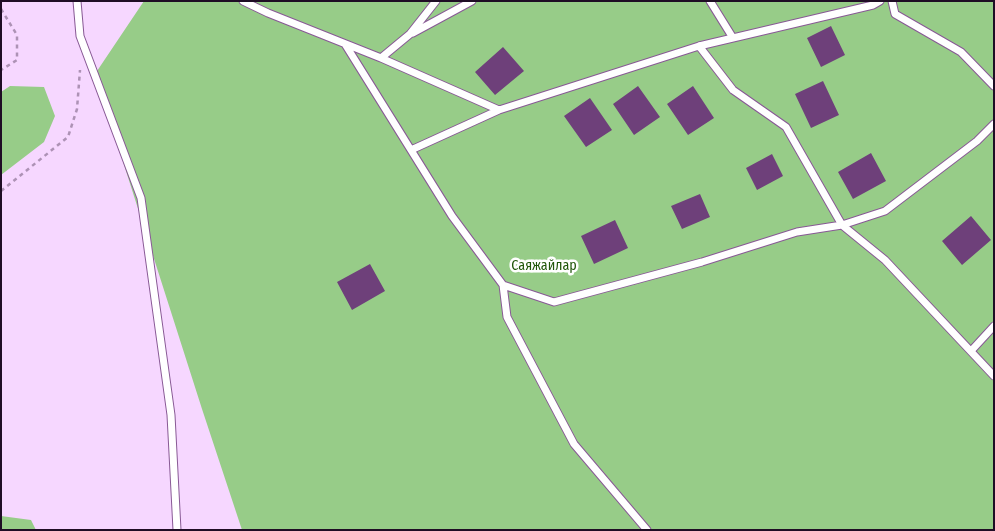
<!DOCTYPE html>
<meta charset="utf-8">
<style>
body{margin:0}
#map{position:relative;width:995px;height:531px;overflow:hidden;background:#f6d7ff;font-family:"Fira Sans Condensed",sans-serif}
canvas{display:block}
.frame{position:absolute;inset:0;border:2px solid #1f0d25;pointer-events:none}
</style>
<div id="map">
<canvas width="995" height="531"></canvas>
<div class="frame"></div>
</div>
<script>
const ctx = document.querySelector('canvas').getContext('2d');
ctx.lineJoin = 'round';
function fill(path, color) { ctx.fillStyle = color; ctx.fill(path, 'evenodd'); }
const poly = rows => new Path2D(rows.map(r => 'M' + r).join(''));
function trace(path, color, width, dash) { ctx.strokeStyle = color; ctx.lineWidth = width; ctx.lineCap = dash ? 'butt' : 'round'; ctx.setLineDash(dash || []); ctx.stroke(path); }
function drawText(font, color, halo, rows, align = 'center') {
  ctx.font = font + ' "Fira Sans Condensed",sans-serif'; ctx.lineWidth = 5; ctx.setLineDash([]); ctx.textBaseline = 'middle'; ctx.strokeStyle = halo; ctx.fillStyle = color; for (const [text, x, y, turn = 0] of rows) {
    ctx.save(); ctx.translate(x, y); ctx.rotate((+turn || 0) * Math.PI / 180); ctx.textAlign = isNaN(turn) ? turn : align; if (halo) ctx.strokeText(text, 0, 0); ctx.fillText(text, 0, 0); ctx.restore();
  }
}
fill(poly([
 [144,1,994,1,994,530,242,530,202,409,95,74],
 [10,86,44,87,55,116,44,142,1,175,1,92],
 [1,516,31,520,36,530,1,530]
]), '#97cc88');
fill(poly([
 [831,26,845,55,821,67,807,38],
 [503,47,524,71,495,95,475,72],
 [823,81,839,115,811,128,795,94],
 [638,86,660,117,634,135,613,104],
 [693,86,714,118,688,135,667,104],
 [590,98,612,130,586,147,564,116],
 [871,153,886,181,853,199,838,172],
 [772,154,783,176,757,190,746,168],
 [700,194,710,217,682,229,671,206],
 [971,216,991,240,962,265,942,241],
 [615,220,628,248,594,264,581,236],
 [370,264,385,291,352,310,337,282]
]), '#6e407a');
const service = poly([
 [77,1,80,36,141,198,171,415,177,530],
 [243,1,268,13,381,58,499,110,699,46,873,5,880,1],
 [710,1,733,38],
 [892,1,895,14,961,52,994,86],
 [413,33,472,1],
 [345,44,452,216,503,285,554,302,702,262,797,232,842,225,885,260,994,376],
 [699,46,733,90,786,127,842,225,885,211,977,141,994,124],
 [381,58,410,34,436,1],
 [411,150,499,110],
 [503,285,507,317,574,444,647,530],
 [971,351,994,326]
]);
trace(service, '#885995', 9);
trace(poly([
 [1,9,17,35,17,60,1,70],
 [1,191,68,137,77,109,80,70]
]), '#ad92b5', 2.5, [4, 4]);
trace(service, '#fff', 7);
drawText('14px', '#205609', '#fff', [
 ["Саяжайлар",544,266]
]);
</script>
